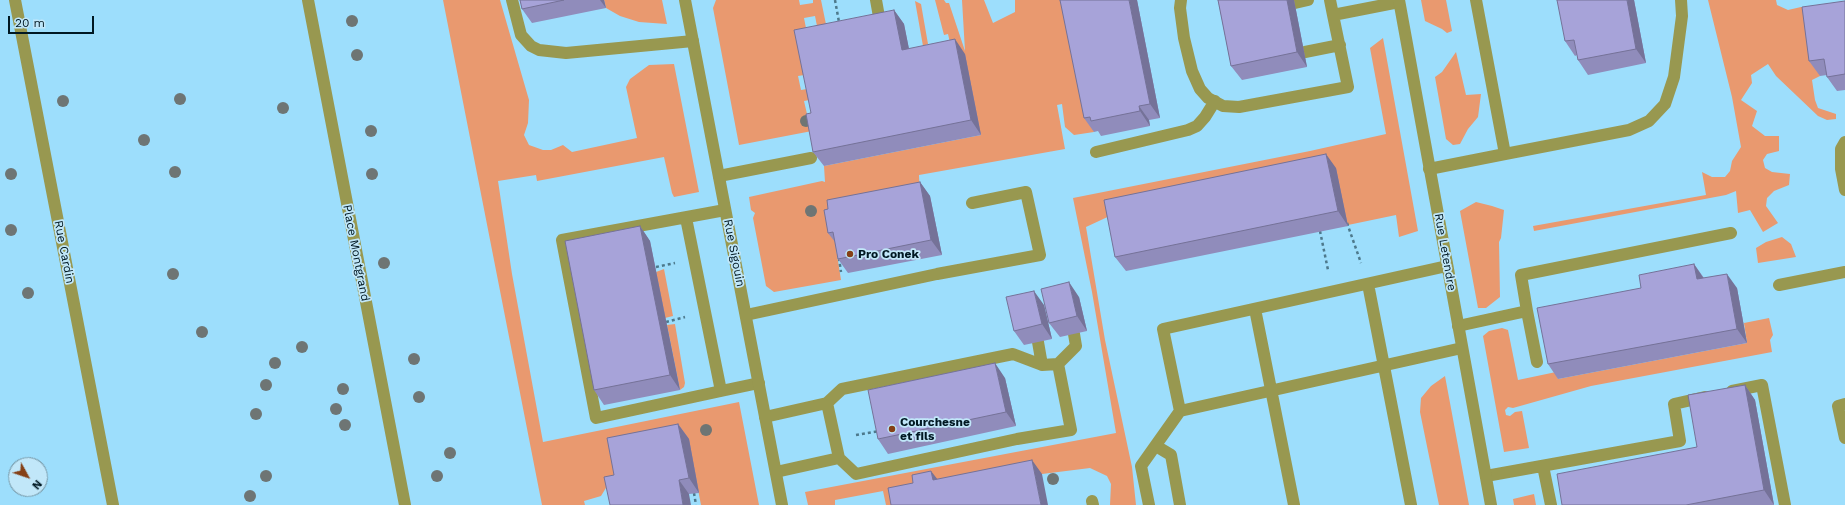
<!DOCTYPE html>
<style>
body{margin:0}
#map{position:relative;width:1845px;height:505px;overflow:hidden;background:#9ddefc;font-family:"Work Sans",sans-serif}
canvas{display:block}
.north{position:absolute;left:8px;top:457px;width:40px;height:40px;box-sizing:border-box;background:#c1e7f9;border:1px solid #7494a3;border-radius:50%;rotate:130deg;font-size:11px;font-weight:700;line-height:16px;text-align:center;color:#001822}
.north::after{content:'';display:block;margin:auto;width:14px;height:18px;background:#854016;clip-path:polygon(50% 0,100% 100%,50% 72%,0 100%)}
.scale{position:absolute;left:8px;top:16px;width:86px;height:18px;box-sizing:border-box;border:2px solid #001822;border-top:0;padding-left:5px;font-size:12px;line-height:14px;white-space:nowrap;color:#001822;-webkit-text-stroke:3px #c1e7f9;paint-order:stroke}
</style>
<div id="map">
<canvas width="1845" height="505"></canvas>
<div class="north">N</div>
<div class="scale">20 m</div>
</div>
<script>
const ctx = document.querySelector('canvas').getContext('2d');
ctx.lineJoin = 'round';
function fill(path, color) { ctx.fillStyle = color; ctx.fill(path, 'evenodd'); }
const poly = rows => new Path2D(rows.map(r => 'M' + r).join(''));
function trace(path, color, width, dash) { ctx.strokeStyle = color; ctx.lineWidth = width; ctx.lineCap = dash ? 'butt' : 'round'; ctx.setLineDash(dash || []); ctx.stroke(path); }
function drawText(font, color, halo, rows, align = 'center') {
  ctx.font = font + ' "Work Sans",sans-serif'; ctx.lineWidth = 3.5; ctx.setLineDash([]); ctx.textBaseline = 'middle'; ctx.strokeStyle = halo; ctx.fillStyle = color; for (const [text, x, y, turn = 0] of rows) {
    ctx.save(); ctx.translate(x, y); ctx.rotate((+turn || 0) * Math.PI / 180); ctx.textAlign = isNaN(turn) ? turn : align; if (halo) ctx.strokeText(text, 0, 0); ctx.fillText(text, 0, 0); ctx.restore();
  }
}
fill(poly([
 [443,0,500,0,529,100,528,123,524,135,529,145,543,150,551,150,563,145,572,152,637,138,626,87,630,79,649,65,674,64,699,192,674,197,672,193,664,157,537,181,536,175,498,181,512,274,543,442,739,402,759,505,701,505,688,439,620,465,601,496,584,501,585,505,542,505],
 [604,0,662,0,667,24,639,22,620,16,606,8],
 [716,0,799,0,800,5,813,3,813,0,821,0,829,39,820,41,815,16,804,18,809,43,811,74,798,76,801,90,813,88,815,99,804,101,807,114,818,110,812,131,739,145,713,8],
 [935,0,944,0,946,3,949,3,965,51,962,0,984,0,993,23,1015,12,1015,0,1068,0,1094,132,1074,135,1065,127,1062,104,1057,105,1065,149,919,175,920,198,836,248,841,280,774,292,766,286,753,218,755,213,751,210,749,197,822,181,825,182,824,166,981,135,953,56,948,34,944,35],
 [1421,0,1446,0,1452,31,1447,33,1442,29,1425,21],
 [1708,0,1776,0,1777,5,1788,10,1801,7,1814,7,1812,22,1820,76,1812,80,1815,100,1818,108,1836,114,1836,119,1827,120,1818,116,1776,76,1768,64,1751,75,1752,83,1741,100,1757,111,1752,126,1765,136,1779,136,1779,151,1767,154,1763,160,1765,168,1772,172,1790,174,1789,185,1774,191,1767,198,1766,206,1778,223,1763,232,1750,210,1738,213,1736,191,1726,195,1534,231,1533,226,1706,195,1702,172,1712,177,1725,177,1730,171,1732,161,1741,147,1732,97],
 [915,1,921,4,928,44,923,46],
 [1383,38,1418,231,1399,237,1396,215,1348,225,1114,214,1086,227,1105,340,1132,467,1136,505,1110,505,1111,484,1107,476,1090,468,1042,474,898,505,886,505,883,491,835,500,835,505,808,505,805,492,1116,433,1092,292,1073,198,1310,151,1386,134,1370,48],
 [1456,52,1466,95,1481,94,1478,117,1468,129,1460,144,1453,145,1446,139,1435,77,1442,72],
 [1476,202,1492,206,1504,210,1501,238,1499,242,1500,297,1486,308,1478,308,1460,211],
 [1782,237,1791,244,1796,257,1758,263,1756,248,1766,242],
 [664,269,673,316,665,318,656,272],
 [1769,318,1773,335,1770,340,1772,352,1591,386,1513,408,1508,407,1505,410,1506,415,1510,416,1515,412,1522,411,1529,448,1504,452,1483,336,1489,331,1502,328,1508,330,1518,380,1556,372,1558,379,1747,343,1744,323],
 [675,324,685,383,684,387,680,390,667,325],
 [1445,376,1469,505,1439,505,1420,412,1421,398,1431,386],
 [1534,494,1536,505,1514,505,1513,499]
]), '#e9996f');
trace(poly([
 [835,0,839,22],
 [1347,223,1361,263],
 [1320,231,1328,270],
 [839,258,841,272],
 [656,267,675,263],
 [666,322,685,317],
 [856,435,879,431],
 [694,493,696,505]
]), '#4d798c', 2.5, [3, 3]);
trace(poly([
 [512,0,521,35,531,46,539,50,566,53,693,41],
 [876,0,881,28],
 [1181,0,1180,8,1184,38,1192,71,1200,89,1208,98,1223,106,1239,107,1348,87,1333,15,1399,2],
 [1330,0,1333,15],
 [1295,3,1308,0],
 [1305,52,1340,45],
 [1845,142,1841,149,1841,169,1845,190],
 [1096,152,1188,130,1197,126,1205,117,1215,101],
 [1505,154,1629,130,1649,121,1665,104,1674,77,1682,16,1681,0],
 [1429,169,1505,154,1476,0],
 [719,176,811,158],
 [686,218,721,391,759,383],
 [1368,284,1411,505],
 [1779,285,1845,272],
 [1255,309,1294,505],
 [1527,311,1521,275,1731,233],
 [746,315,937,274,1040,255,1026,192,972,203],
 [1458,326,1527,311,1537,362],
 [1038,342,1042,365],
 [1058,364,1076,346,1074,334],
 [721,391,596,418,562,240,725,210],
 [1732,391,1762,385,1785,505],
 [827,403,842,389,1013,354,1042,365,1058,364,1071,430,1017,439,856,474,839,458],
 [1845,404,1838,406,1845,438],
 [1180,411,1462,348],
 [765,417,827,403,839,458,776,472],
 [1156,446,1171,455,1180,505],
 [1543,466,1551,505],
 [1486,476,1680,441,1674,404,1705,397],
 [1092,501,1093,505],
 [1149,505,1141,466,1180,411,1163,329,1447,266]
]), '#989850', 12);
trace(poly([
 [15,0,113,505],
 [308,0,405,505],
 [685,0,782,505],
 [1399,0,1491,505]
]), '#989850', 12);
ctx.fillStyle = '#6e7574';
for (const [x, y] of [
 [352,21],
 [357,55],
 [180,99],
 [63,101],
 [283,108],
 [806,121],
 [371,131],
 [144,140],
 [175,172],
 [11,174],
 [372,174],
 [811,211],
 [11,230],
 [384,263],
 [173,274],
 [28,293],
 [202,332],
 [302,347],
 [414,359],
 [275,363],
 [266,385],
 [343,389],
 [419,397],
 [336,409],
 [256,414],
 [345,425],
 [706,430],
 [450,453],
 [266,476],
 [437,476],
 [1053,479],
 [250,496]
]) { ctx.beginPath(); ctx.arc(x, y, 6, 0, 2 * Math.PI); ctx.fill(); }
fill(poly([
 [520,0,604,0,606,8,532,23,522,9],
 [1137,0,1160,118,1149,120,1150,126,1101,136,1098,131,1094,132,1084,118],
 [1218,0,1294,0,1307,67,1242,80,1231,66],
 [1634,0,1646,63,1588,75,1578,60,1577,55,1575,56,1565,41],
 [1845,1,1845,90,1837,91,1827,77,1827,75,1820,76,1809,61],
 [894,10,904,24,909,49,965,54,981,135,824,166,813,152,811,113],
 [1336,168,1348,226,1126,271,1115,257],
 [920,182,930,196,942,255,848,273,838,259,835,242,828,233],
 [640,226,650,241,680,390,604,405,594,390],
 [1694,264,1704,278,1737,288,1747,343,1558,379,1548,364,1641,288],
 [1079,297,1087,331,1060,337,1049,323],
 [1044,305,1052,339,1024,345,1014,331],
 [1005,378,1016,426,888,454,878,439],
 [1745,385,1755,400,1774,505,1562,505,1697,447],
 [678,424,689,439,699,493,689,494,614,475]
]), '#908cbb');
fill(poly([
 [600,0,604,0,606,8],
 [1129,0,1137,0,1160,118,1150,104],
 [1287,0,1294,0,1307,67,1297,52],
 [1627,0,1634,0,1646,63,1636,49],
 [894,10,904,24,912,64,902,50],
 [955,39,965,54,981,135,971,120],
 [1139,106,1149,120,1150,126,1140,111],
 [1326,154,1336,168,1348,226,1338,211],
 [920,182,930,196,942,255,931,240],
 [640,226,650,241,680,390,670,375],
 [1694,264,1704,279,1697,279],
 [1727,274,1737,288,1747,343,1737,329],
 [1069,282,1079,297,1087,331,1077,316],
 [1034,291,1044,305,1052,339,1042,324],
 [995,363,1005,378,1016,426,1006,412],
 [1745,385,1755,400,1774,505,1764,490],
 [678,424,689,439,699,493,689,478],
 [1032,460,1042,474,1048,505,1041,505],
 [931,471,942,485,933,480],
 [679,480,689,494,691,505,683,505]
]), '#757298');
const building = poly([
 [520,0,564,0,522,9,520,0],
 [1060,0,1129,0,1150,104,1139,106,1140,111,1091,121,1090,117,1084,118,1060,0],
 [1218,0,1287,0,1297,52,1231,66,1218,0],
 [1557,0,1627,0,1636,49,1578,60,1574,40,1565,41,1557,0],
 [1845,1,1845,74,1827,77,1824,59,1809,61,1802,7,1845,1],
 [894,10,902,50,955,39,971,120,813,152,806,114,811,113,794,30,894,10],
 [1326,154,1338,211,1115,257,1104,200,1326,154],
 [920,182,931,240,838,259,833,232,828,233,824,210,828,209,827,200,920,182],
 [640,226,670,375,594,390,565,241,640,226],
 [1694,264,1697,279,1727,274,1737,329,1548,364,1537,308,1641,288,1639,275,1694,264],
 [1069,282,1077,316,1049,323,1041,289,1069,282],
 [1034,291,1042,324,1014,331,1006,297,1034,291],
 [995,363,1006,412,878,439,868,390,995,363],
 [1745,385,1764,490,1686,505,1562,505,1557,474,1697,447,1688,395,1745,385],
 [678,424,689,478,679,480,683,505,610,505,604,477,614,475,607,438,678,424],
 [1032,460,1041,505,891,505,888,488,913,483,912,475,931,471,933,480,1032,460]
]);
fill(building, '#a7a3d9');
trace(building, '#757298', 1);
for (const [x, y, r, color] of [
 [850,254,4,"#854016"],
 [892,429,4,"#854016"]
]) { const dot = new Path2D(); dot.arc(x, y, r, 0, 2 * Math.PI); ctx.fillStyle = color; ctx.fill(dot); trace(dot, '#c1e7f9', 1.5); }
drawText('12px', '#001822', '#c1e7f9', [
 ["Rue Cardin",64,252,79],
 ["Rue Letendre",1445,252,80],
 ["Place Montgrand",356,253,79],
 ["Rue Sigouin",734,253,79]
]);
drawText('bold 12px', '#001822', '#c1e7f9', [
 ["Pro Conek",858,254],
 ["Courchesne",900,422],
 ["et fils",900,436]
], 'left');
</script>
